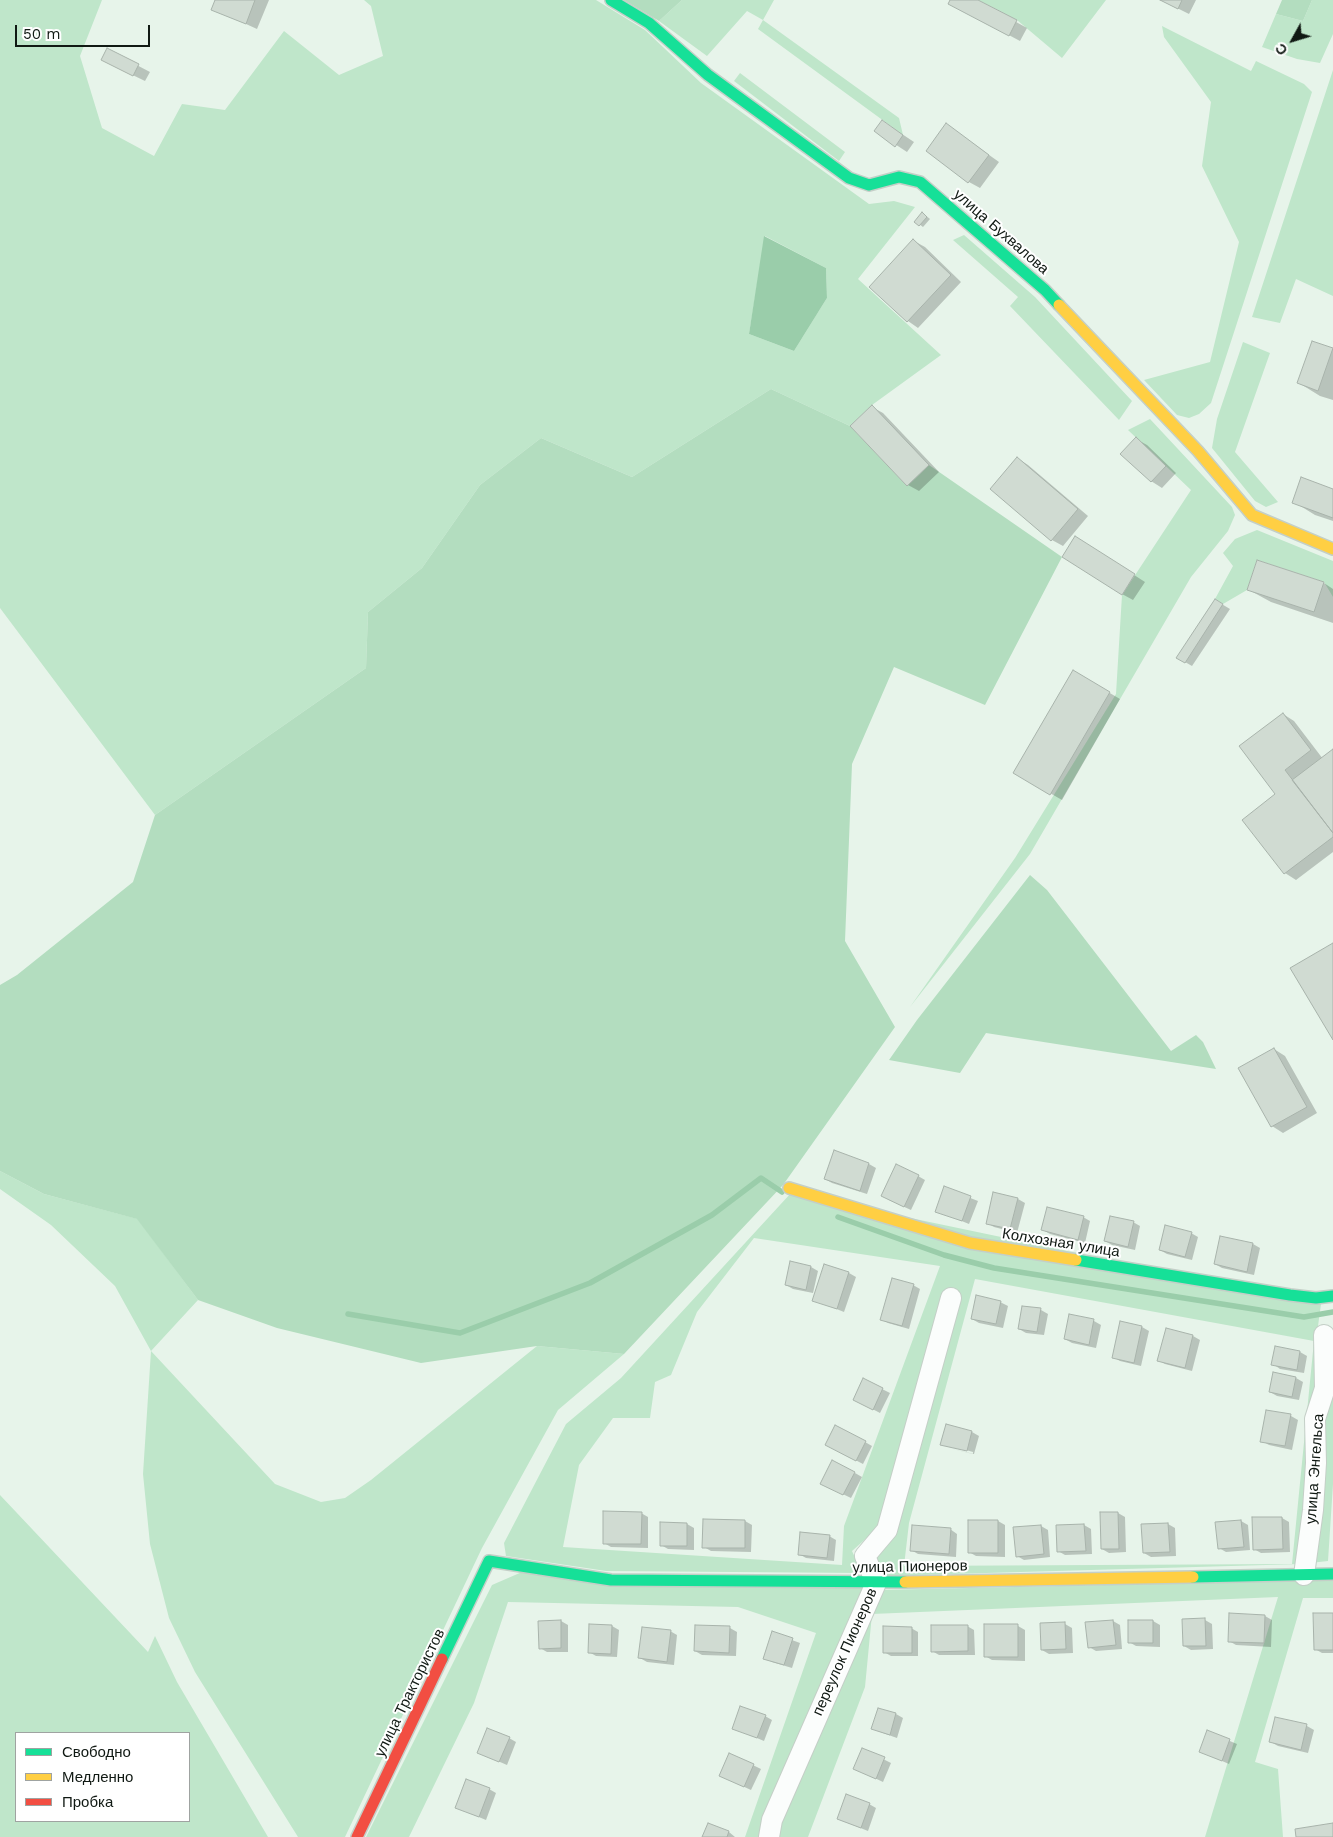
<!DOCTYPE html>
<meta charset="utf-8">
<style>
body{margin:0}
#map{position:relative;width:1333px;height:1837px;overflow:hidden;background:#e7f4ea;font-family:"Work Sans",sans-serif}
canvas{display:block}
.legend{position:absolute;left:15px;top:1732px;width:175px;height:90px;box-sizing:border-box;background:#fff;border:1px solid #9fa3a1;margin:0;padding:6px 9px;list-style:none;font-size:15px;color:#101913}
.legend li{display:flex;align-items:center;gap:10px;height:25px}
.legend b{width:25px;border:1px solid #9fa3a1}
.north{position:absolute;left:1268px;top:15px;width:50px;height:50px;-webkit-text-stroke:4px #fff;paint-order:stroke;rotate:231deg;font-size:14px;font-weight:700;line-height:20px;text-align:center;color:#101913}
.north::after{content:'';display:block;margin:auto;width:18px;height:22px;background:#101913;clip-path:polygon(50% 0,100% 100%,50% 72%,0 100%)}
.scale{position:absolute;left:15px;top:25px;width:135px;height:22px;box-sizing:border-box;border:2px solid #101913;border-top:0;padding-left:6px;font-size:15px;line-height:18px;white-space:nowrap;color:#101913;-webkit-text-stroke:4px #fff;paint-order:stroke}
</style>
<div id="map">
<canvas width="1333" height="1837"></canvas>
<ul class="legend">
<li><b style="height:6px;background:#16e098"></b>Свободно</li>
<li><b style="height:6px;background:#ffcf43"></b>Медленно</li>
<li><b style="height:6px;background:#f24e42"></b>Пробка</li>
</ul>
<div class="north">С</div>
<div class="scale">50 m</div>
</div>
<script>
const ctx = document.querySelector('canvas').getContext('2d');
ctx.lineJoin = 'round';
function fill(path, color) { ctx.fillStyle = color; ctx.fill(path, 'evenodd'); }
const poly = rows => new Path2D(rows.map(r => 'M' + r).join(''));
function trace(path, color, width, dash) { ctx.strokeStyle = color; ctx.lineWidth = width; ctx.lineCap = dash ? 'butt' : 'round'; ctx.setLineDash(dash || []); ctx.stroke(path); }
function drawText(font, color, halo, rows, align = 'center') {
  ctx.font = font + ' "Work Sans",sans-serif'; ctx.lineWidth = 4; ctx.setLineDash([]); ctx.textBaseline = 'middle'; ctx.strokeStyle = halo; ctx.fillStyle = color; for (const [text, x, y, turn = 0] of rows) {
    ctx.save(); ctx.translate(x, y); ctx.rotate((+turn || 0) * Math.PI / 180); ctx.textAlign = isNaN(turn) ? turn : align; if (halo) ctx.strokeText(text, 0, 0); ctx.fillText(text, 0, 0); ctx.restore();
  }
}
fill(poly([
 [0,0,102,0,80,56,102,128,154,156,182,104,225,110,284,31,339,75,383,56,371,6,364,0,596,0,645,30,701,83,869,204,894,201,915,207,858,279,941,355,872,405,850,426,771,389,632,477,541,438,480,485,422,568,368,612,366,668,155,815,0,608],
 [765,236,826,268,827,298,794,351,749,334],
 [682,0,774,0,763,20,899,118,903,135,758,29,763,20,747,11,707,56,659,21],
 [978,0,1106,0,1062,58,1017,20],
 [1312,0,1333,0,1333,34,1320,63,1297,59,1262,47,1276,14,1303,21],
 [1162,26,1251,71,1256,61,1304,84,1312,92,1211,403,1199,414,1189,418,1177,415,1144,380,1210,362,1239,242,1202,166,1211,102,1164,37],
 [1333,70,1333,296,1296,279,1280,323,1252,317],
 [740,73,845,152,839,161,734,81],
 [964,235,1035,297,1132,401,1119,420,1010,306,1018,297,953,240],
 [1243,342,1270,353,1235,452,1278,502,1266,507,1255,501,1212,448,1217,419],
 [1150,419,1232,507,1235,515,1228,531,1191,577,1030,854,910,1007,1015,858,1116,694,1122,595,1191,490,1128,430],
 [1257,530,1333,561,1333,597,1324,582,1257,560,1247,590,1223,604,1215,599,1233,566,1223,553,1235,539],
 [0,1171,44,1194,138,1219,198,1300,151,1351,275,1484,321,1502,345,1498,371,1480,537,1346,624,1354,558,1410,482,1548,345,1837,298,1837,195,1672,169,1618,150,1544,143,1474,151,1351,115,1286,51,1225,0,1189],
 [791,1193,1321,1304,1318,1326,1320,1387,1301,1564,881,1576,875,1560,893,1535,879,1527,852,1551,862,1573,606,1571,506,1556,504,1543,566,1424,621,1378],
 [754,1238,940,1266,844,1526,842,1565,563,1547,579,1465,613,1418,650,1418,655,1382,671,1375,697,1312],
 [975,1279,1314,1341,1292,1564,904,1566,909,1523],
 [1333,1394,1333,1484,1328,1561,1310,1563,1319,1420],
 [0,1495,148,1652,155,1636,177,1682,268,1837,0,1837],
 [189,1733,189,1821,16,1821,16,1733],
 [522,1572,867,1588,763,1837,745,1837,816,1633,738,1607,508,1602,474,1703,409,1837,366,1837,492,1585],
 [1333,1580,1333,1598,1303,1598,1255,1762,1278,1769,1283,1837,1205,1837,1278,1597,872,1614,865,1687,808,1837,775,1837,878,1590]
]), '#bfe6ca');
fill(poly([
 [624,0,682,0,659,21],
 [1282,0,1312,0,1303,21,1276,14],
 [771,389,850,426,907,486,929,465,1062,557,985,705,894,667,852,764,845,941,895,1027,783,1185,624,1354,537,1346,421,1363,277,1328,198,1300,137,1219,44,1194,0,1171,0,985,17,975,133,882,155,815,366,668,368,612,422,568,480,485,541,438,632,477],
 [1030,875,1047,890,1171,1051,1196,1035,1203,1042,1216,1069,986,1033,960,1073,889,1060,917,1020]
]), '#b3ddbf');
fill(poly([
 [764,236,826,268,827,298,794,351,749,334]
]), '#9acdaa');
fill(poly([
 [217,0,269,0,257,29,213,9],
 [951,0,976,0,1027,28,1020,41,960,9],
 [1161,0,1196,0,1189,14],
 [108,50,150,72,145,81,114,66],
 [947,125,999,162,980,188,969,182],
 [893,128,914,142,907,152,875,131],
 [925,215,930,219,923,227,915,221],
 [914,241,925,247,961,282,918,328,908,321,870,287],
 [1312,342,1333,350,1333,400,1320,396,1299,383],
 [872,407,883,413,939,472,919,491,908,485],
 [1136,439,1147,445,1176,473,1162,488,1151,481],
 [1017,458,1028,465,1088,516,1063,546,1052,540],
 [1333,491,1333,521,1315,515,1294,502],
 [1086,544,1145,582,1133,600,1122,594],
 [1324,583,1333,589,1333,623,1271,602,1249,590],
 [1215,600,1230,609,1192,666,1185,662],
 [1074,672,1120,699,1062,800,1015,773],
 [1283,714,1294,721,1323,759,1333,751,1333,852,1296,880,1285,873,1244,820,1277,794],
 [1274,1049,1285,1056,1317,1113,1283,1133,1272,1126],
 [834,1152,869,1164,876,1168,867,1194,832,1183,825,1179],
 [918,1176,925,1180,911,1210,889,1200],
 [945,1188,978,1201,969,1224,937,1211],
 [1018,1199,1025,1203,1017,1233,994,1227,987,1223],
 [1083,1217,1090,1221,1085,1243,1050,1234,1043,1230],
 [1133,1222,1140,1226,1135,1250,1112,1245,1105,1241],
 [1191,1233,1198,1237,1192,1260,1167,1254,1160,1250],
 [1221,1237,1253,1244,1260,1248,1254,1275,1222,1268,1215,1264],
 [811,1267,818,1271,813,1293,793,1289,786,1285],
 [849,1273,856,1277,844,1312,814,1300],
 [913,1285,920,1289,909,1329,888,1323,881,1319],
 [1000,1302,1008,1306,1003,1328,979,1323,972,1319],
 [1041,1310,1048,1314,1044,1335,1026,1333,1019,1329],
 [1070,1316,1094,1321,1101,1325,1096,1348,1072,1343,1065,1339],
 [1121,1322,1142,1327,1149,1331,1141,1366,1120,1361,1113,1357],
 [1167,1330,1193,1336,1200,1340,1192,1371,1165,1364,1158,1360],
 [1300,1352,1307,1356,1304,1373,1280,1369,1273,1364],
 [1296,1378,1303,1382,1299,1400,1277,1396,1270,1392],
 [864,1380,890,1393,880,1413,861,1403],
 [1267,1411,1291,1416,1298,1420,1292,1450,1269,1445,1262,1441],
 [946,1425,972,1432,979,1436,974,1454,949,1448,973,1454,973,1452,948,1445,948,1447,942,1444],
 [865,1442,872,1446,863,1464,834,1449],
 [855,1473,862,1477,851,1498,828,1487],
 [641,1513,648,1517,648,1548,611,1547,604,1543],
 [1118,1513,1125,1517,1126,1552,1109,1553,1102,1549],
 [1282,1518,1289,1522,1290,1552,1261,1553,1254,1549,1254,1519],
 [745,1521,752,1525,751,1552,711,1551,704,1547],
 [998,1521,1005,1525,1005,1557,976,1556,969,1552],
 [1241,1521,1248,1525,1250,1550,1226,1552,1219,1548],
 [662,1523,687,1524,694,1528,694,1550,668,1549,661,1545],
 [1168,1524,1175,1528,1176,1556,1151,1557,1144,1553,1143,1525],
 [1084,1525,1091,1529,1092,1554,1065,1555,1058,1551],
 [1041,1526,1048,1530,1050,1557,1024,1560,1017,1556],
 [950,1529,957,1534,956,1557,918,1554,911,1550],
 [829,1536,836,1540,834,1561,806,1558,799,1554],
 [1333,1614,1333,1653,1322,1653,1315,1649],
 [1265,1616,1272,1620,1271,1647,1236,1645,1229,1641],
 [1205,1620,1212,1624,1213,1649,1191,1650,1184,1646],
 [561,1621,568,1625,568,1652,547,1652,540,1648],
 [1113,1621,1120,1625,1122,1649,1096,1651,1089,1647],
 [1153,1621,1160,1625,1160,1647,1136,1646,1129,1642],
 [1065,1624,1072,1628,1073,1653,1049,1654,1042,1650],
 [985,1625,1018,1626,1025,1630,1025,1661,992,1660,985,1656],
 [612,1626,619,1630,617,1657,596,1656,589,1652],
 [696,1626,730,1628,737,1632,736,1656,702,1655,695,1651],
 [967,1626,974,1630,975,1655,939,1655,932,1651],
 [911,1628,918,1632,918,1656,891,1656,884,1652],
 [670,1631,677,1635,674,1665,647,1662,640,1658],
 [773,1633,800,1643,792,1668,772,1662,765,1658],
 [878,1709,896,1714,903,1718,897,1738,880,1732,873,1728],
 [765,1716,772,1720,764,1741,733,1728],
 [1276,1718,1307,1726,1314,1730,1308,1753,1278,1746,1271,1742],
 [1208,1732,1237,1744,1229,1764,1208,1755],
 [509,1738,516,1742,507,1765,486,1756],
 [863,1749,891,1763,883,1782,862,1772],
 [730,1754,761,1769,751,1790,727,1779],
 [489,1789,496,1793,486,1820,457,1808],
 [869,1804,876,1808,868,1831,838,1819],
 [729,1832,735,1837,704,1837]
]), '#0003');
trace(poly([
 [838,1217,944,1255,994,1268,1304,1317,1333,1312],
 [348,1314,460,1333,590,1283,712,1215,761,1178,782,1192]
]), '#9acdaa', 5.5);
const building = poly([
 [215,0,255,0,246,24,211,10,215,0],
 [950,0,978,0,1017,20,1009,36,948,4,950,0],
 [1160,0,1182,0,1178,9,1160,0],
 [107,48,139,64,133,76,101,60,107,48],
 [882,120,903,135,895,147,874,131,882,120],
 [946,123,989,155,968,183,926,151,946,123],
 [922,212,927,217,919,226,914,222,922,212],
 [913,239,951,275,907,322,869,287,913,239],
 [1312,341,1333,348,1318,391,1297,383,1312,341],
 [872,405,929,465,907,486,850,426,872,405],
 [1136,437,1166,466,1151,482,1120,454,1136,437],
 [1017,457,1078,509,1051,541,990,489,1017,457],
 [1301,477,1333,489,1333,518,1292,503,1301,477],
 [1075,536,1135,574,1122,595,1062,557,1075,536],
 [1257,560,1324,582,1314,612,1247,590,1257,560],
 [1215,599,1223,604,1185,663,1176,658,1215,599],
 [1073,670,1110,692,1050,795,1013,773,1073,670],
 [1283,713,1311,750,1285,770,1333,833,1333,837,1284,874,1242,820,1275,794,1239,746,1283,713],
 [1333,749,1333,833,1292,780,1333,749],
 [1333,943,1333,1040,1290,968,1333,943],
 [1274,1048,1307,1107,1271,1127,1238,1068,1274,1048],
 [834,1150,869,1163,860,1191,824,1179,834,1150],
 [896,1164,919,1175,904,1207,881,1196,896,1164],
 [944,1186,971,1196,962,1221,935,1212,944,1186],
 [993,1192,1018,1198,1010,1229,986,1224,993,1192],
 [1047,1207,1084,1216,1078,1240,1041,1230,1047,1207],
 [1110,1216,1134,1221,1128,1247,1104,1241,1110,1216],
 [1165,1225,1192,1232,1185,1257,1159,1250,1165,1225],
 [1220,1236,1253,1243,1247,1272,1214,1264,1220,1236],
 [790,1261,811,1266,806,1290,785,1285,790,1261],
 [824,1264,849,1272,837,1309,812,1301,824,1264],
 [892,1278,914,1284,902,1326,880,1320,892,1278],
 [976,1295,1001,1301,996,1324,971,1319,976,1295],
 [1022,1306,1041,1308,1037,1332,1018,1329,1022,1306],
 [1069,1314,1094,1319,1089,1345,1064,1339,1069,1314],
 [1120,1321,1142,1326,1134,1363,1112,1358,1120,1321],
 [1166,1328,1193,1335,1185,1368,1157,1361,1166,1328],
 [1275,1346,1300,1351,1297,1370,1271,1365,1275,1346],
 [1273,1372,1296,1377,1292,1397,1269,1392,1273,1372],
 [863,1378,883,1388,873,1410,853,1400,863,1378],
 [1266,1410,1291,1414,1285,1446,1260,1442,1266,1410],
 [946,1424,972,1431,967,1451,940,1445,946,1424],
 [835,1425,866,1441,856,1461,825,1445,835,1425],
 [832,1460,855,1472,843,1495,820,1484,832,1460],
 [603,1511,642,1512,641,1544,603,1544,603,1511],
 [1100,1512,1118,1512,1119,1549,1101,1549,1100,1512],
 [1252,1517,1282,1517,1283,1549,1253,1550,1252,1517],
 [703,1519,745,1520,745,1548,702,1548,703,1519],
 [968,1520,998,1520,998,1553,968,1553,968,1520],
 [1241,1520,1244,1547,1218,1549,1215,1522,1241,1520],
 [660,1522,687,1523,687,1546,660,1546,660,1522],
 [1168,1523,1170,1552,1143,1553,1141,1524,1168,1523],
 [1084,1524,1086,1551,1057,1552,1056,1525,1084,1524],
 [912,1525,951,1528,949,1554,910,1551,912,1525],
 [1041,1525,1044,1554,1016,1557,1013,1527,1041,1525],
 [800,1532,830,1535,827,1558,798,1555,800,1532],
 [1229,1613,1265,1615,1264,1643,1228,1642,1229,1613],
 [1313,1613,1333,1613,1333,1650,1314,1650,1313,1613],
 [1205,1618,1206,1646,1183,1646,1182,1619,1205,1618],
 [561,1620,561,1648,539,1649,538,1621,561,1620],
 [1113,1620,1116,1645,1088,1648,1085,1622,1113,1620],
 [1128,1620,1153,1620,1153,1643,1128,1643,1128,1620],
 [1065,1622,1066,1649,1041,1650,1040,1623,1065,1622],
 [589,1624,612,1625,611,1654,588,1653,589,1624],
 [984,1624,1018,1624,1018,1657,984,1657,984,1624],
 [695,1625,730,1626,729,1653,694,1651,695,1625],
 [931,1625,968,1625,968,1651,931,1652,931,1625],
 [883,1626,912,1627,912,1653,883,1653,883,1626],
 [642,1627,671,1630,667,1662,638,1658,642,1627],
 [772,1631,793,1638,784,1665,763,1659,772,1631],
 [740,1706,766,1715,757,1738,732,1729,740,1706],
 [878,1708,896,1713,890,1735,871,1729,878,1708],
 [1275,1717,1307,1724,1301,1750,1269,1742,1275,1717],
 [487,1728,510,1737,499,1762,477,1753,487,1728],
 [1207,1730,1230,1739,1222,1761,1199,1752,1207,1730],
 [862,1748,885,1757,876,1779,853,1769,862,1748],
 [729,1753,754,1764,744,1787,719,1776,729,1753],
 [466,1779,490,1788,479,1817,455,1808,466,1779],
 [846,1794,870,1803,861,1828,837,1819,846,1794],
 [708,1823,729,1831,727,1837,702,1837,708,1823],
 [1333,1823,1333,1837,1296,1837,1295,1829,1333,1823]
]);
fill(building, '#d0dbd2');
trace(building, '#a8b3ab', 1);
const street = poly([
 [1304,1575,1313,1510,1316,1463,1315,1419,1325,1388,1324,1335],
 [769,1837,772,1820,876,1583,865,1556,887,1530,951,1298]
]);
const fast = poly([
 [611,0,649,23,708,75,849,178,869,185,899,177,920,182,1045,290,1059,305],
 [1076,1260,1290,1295,1316,1298,1333,1296],
 [1193,1577,1333,1574],
 [442,1659,489,1561,611,1580,905,1582]
]);
const slow = poly([
 [1059,305,1198,451,1252,515,1333,549],
 [789,1188,970,1243,1076,1260],
 [905,1582,1193,1577]
]);
const jam = poly([
 [357,1837,442,1659]
]);
trace(street, '#c4cfc7', 22);
trace(fast, '#c4cfc7', 14);
trace(slow, '#c4cfc7', 14);
trace(jam, '#c4cfc7', 14);
trace(street, '#fbfdfc', 20);
trace(fast, '#16e098', 11);
trace(slow, '#ffcf43', 11);
trace(jam, '#f24e42', 11);
drawText('15px', '#101913', '#fff', [
 ["улица Бухвалова",1001,232,41],
 ["Колхозная улица",1061,1243,9],
 ["улица Энгельса",1315,1469,-86],
 ["улица Пионеров",910,1567,-1],
 ["переулок Пионеров",845,1652,-66],
 ["улица Трактористов",410,1693,-64]
]);
</script>
